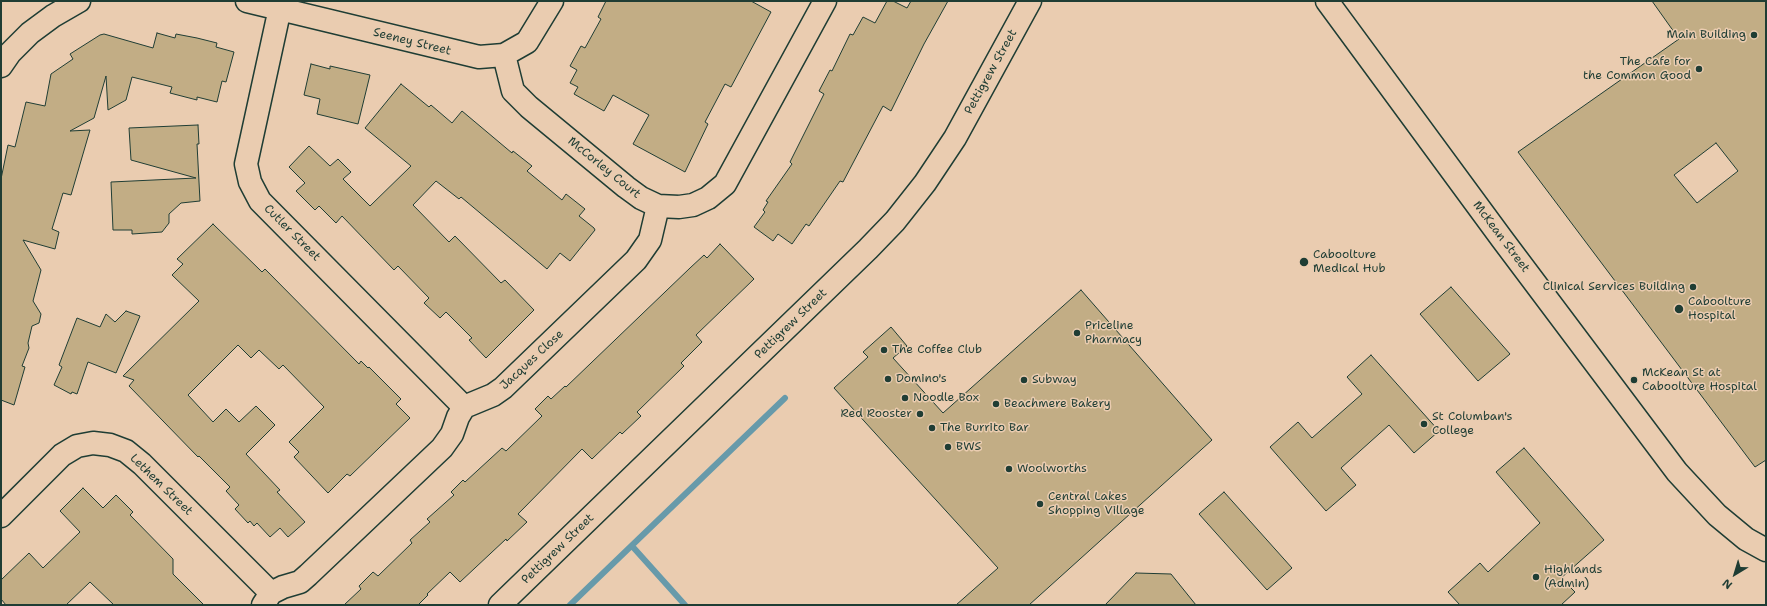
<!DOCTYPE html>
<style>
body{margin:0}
#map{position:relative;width:1767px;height:606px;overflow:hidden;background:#eaccb0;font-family:"Shantell Sans",sans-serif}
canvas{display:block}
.frame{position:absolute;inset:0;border:2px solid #1f3d34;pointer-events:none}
.north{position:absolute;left:1715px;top:554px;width:40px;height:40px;-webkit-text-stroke:3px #eaccb0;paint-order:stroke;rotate:218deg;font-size:11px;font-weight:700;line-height:16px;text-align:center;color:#1f3d34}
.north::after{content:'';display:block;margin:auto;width:14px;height:18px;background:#1f3d34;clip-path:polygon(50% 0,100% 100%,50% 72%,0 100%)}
</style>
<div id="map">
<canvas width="1767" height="606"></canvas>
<div class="frame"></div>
<div class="north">N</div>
</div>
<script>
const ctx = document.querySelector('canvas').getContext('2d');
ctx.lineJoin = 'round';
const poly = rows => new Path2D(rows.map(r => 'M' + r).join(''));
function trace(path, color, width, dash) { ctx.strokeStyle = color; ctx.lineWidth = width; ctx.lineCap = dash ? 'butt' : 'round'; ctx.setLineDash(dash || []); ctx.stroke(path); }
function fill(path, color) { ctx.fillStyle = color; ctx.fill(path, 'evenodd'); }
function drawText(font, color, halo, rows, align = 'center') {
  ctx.font = font + ' "Shantell Sans",sans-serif'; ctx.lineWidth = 3; ctx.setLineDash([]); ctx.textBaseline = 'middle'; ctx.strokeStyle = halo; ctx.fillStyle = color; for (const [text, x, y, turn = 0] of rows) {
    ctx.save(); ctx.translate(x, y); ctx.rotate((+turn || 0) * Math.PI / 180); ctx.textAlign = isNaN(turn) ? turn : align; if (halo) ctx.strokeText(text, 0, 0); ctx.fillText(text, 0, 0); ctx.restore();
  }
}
trace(poly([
 [632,546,685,605],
 [570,605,785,398]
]), '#679aaa', 6);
const building = poly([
 [606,1,751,1,771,12,731,87,725,84,705,122,708,124,685,172,633,144,649,115,613,95,604,111,574,94,578,87,570,83,577,70,570,66,581,46,585,48,601,19,598,17,606,1],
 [887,1,893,1,907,8,911,1,948,1,924,44,891,111,883,106,843,182,840,181,809,226,806,224,792,244,778,234,773,241,754,227,765,212,763,210,768,202,766,201,792,164,790,162,824,94,819,91,830,70,832,71,850,34,853,35,863,17,875,23,887,1],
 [1652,1,1766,1,1766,460,1755,467,1518,152,1679,39,1652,1],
 [1716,143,1738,171,1697,203,1674,175,1716,143],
 [157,33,175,38,176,34,197,38,217,43,216,47,234,52,226,82,222,81,217,102,197,97,197,100,170,93,172,87,132,77,126,100,108,110,106,76,94,118,70,131,90,130,71,195,63,193,52,229,59,232,55,249,23,240,41,270,33,301,41,314,39,323,32,326,28,343,29,348,22,366,25,367,14,405,1,400,1,179,8,145,15,147,26,102,45,106,51,74,73,59,70,54,100,35,104,34,153,48,157,33],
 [311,64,330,69,330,66,370,75,358,124,317,114,320,99,304,95,311,64],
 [401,84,429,107,431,105,452,123,462,111,512,153,513,151,532,166,527,171,562,200,566,194,585,209,579,216,594,228,595,230,570,261,560,253,547,269,461,197,459,199,436,181,413,205,449,242,455,236,501,283,505,280,534,310,486,358,469,340,472,338,446,312,440,318,424,303,429,298,398,266,394,270,342,216,336,223,319,206,315,210,296,191,305,183,289,167,309,146,330,166,338,159,351,172,343,179,370,206,411,166,365,128,401,84],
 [198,125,199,144,197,144,200,201,181,203,169,214,169,223,162,232,132,234,132,230,113,230,111,182,196,178,131,160,129,128,198,125],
 [213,224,262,272,265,269,359,364,361,361,368,368,369,367,401,399,396,404,410,418,350,476,347,474,328,493,294,457,299,452,289,442,324,407,283,365,279,369,259,350,251,358,238,345,188,395,213,422,226,409,239,422,256,406,275,425,246,454,280,490,277,492,305,522,288,537,280,528,270,537,257,523,254,526,250,521,248,523,235,509,239,505,226,491,230,487,199,456,198,457,129,386,134,380,123,376,199,301,172,275,183,264,177,259,213,224],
 [720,244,754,279,696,335,702,342,681,363,684,366,637,412,641,416,622,434,620,432,592,459,582,449,518,514,527,522,507,541,506,539,460,582,450,572,427,594,428,595,418,605,344,605,361,589,359,586,373,572,378,576,412,543,410,540,430,522,427,519,454,495,451,492,463,480,465,482,502,448,506,451,542,416,535,409,548,396,551,399,565,386,566,387,690,268,704,255,707,258,720,244],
 [1451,287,1510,354,1478,381,1420,314,1451,287],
 [1081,290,1212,440,1029,605,956,605,998,568,834,388,868,357,863,352,891,327,907,346,893,358,943,413,1081,290],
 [126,311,140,316,116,373,88,362,77,394,72,392,71,394,54,385,62,367,59,365,77,318,100,327,106,314,115,322,126,311],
 [1371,355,1439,431,1414,453,1389,425,1341,468,1356,485,1326,511,1270,447,1298,422,1312,438,1362,394,1347,377,1371,355],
 [1524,448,1604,540,1561,578,1575,592,1561,605,1460,605,1448,592,1480,563,1488,572,1540,523,1496,472,1524,448],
 [83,488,103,508,116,495,133,512,130,515,173,559,173,574,204,605,114,605,90,582,66,605,6,605,1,599,1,580,29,553,43,568,80,532,60,511,83,488],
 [1224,492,1292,568,1267,590,1199,514,1224,492],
 [1136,573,1171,574,1196,605,1105,605,1136,573]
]);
fill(building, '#c2ad85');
trace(building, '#1f3d34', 1);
const street = poly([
 [247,1,479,57,504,55,527,42,552,1],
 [280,8,246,164,250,182,260,201,464,407],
 [504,55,513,91,529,107,626,187,641,198,658,206,679,207,693,205,708,198,725,184,825,1],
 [1,66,10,53,30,33,53,16,79,1],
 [1,516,62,455,77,446,93,443,110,445,126,451,142,464,271,593],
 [263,605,271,593,283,587,300,582,308,575,442,448,452,434,458,417,464,407,493,395,503,388,636,260,650,240,658,206]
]);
const secondary = poly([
 [1327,1,1502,239,1677,472,1717,515,1746,539,1766,550],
 [500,605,868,249,895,221,925,183,955,138,1030,1]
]);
trace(street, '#1f3d34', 25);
trace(secondary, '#1f3d34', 25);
trace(street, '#eaccb0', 22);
trace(secondary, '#eaccb0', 22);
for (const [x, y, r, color] of [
 [1754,35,4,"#1f3d34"],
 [1699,69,4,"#1f3d34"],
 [1304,262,5,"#1f3d34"],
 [1693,287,4,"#1f3d34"],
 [1679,309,5,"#1f3d34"],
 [1077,333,4,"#1f3d34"],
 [884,350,4,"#1f3d34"],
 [888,379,4,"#1f3d34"],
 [1024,380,4,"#1f3d34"],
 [1634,380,4,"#1f3d34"],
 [905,398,4,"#1f3d34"],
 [996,404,4,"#1f3d34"],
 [920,414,4,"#1f3d34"],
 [1424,424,4,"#1f3d34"],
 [932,428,4,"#1f3d34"],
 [948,447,4,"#1f3d34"],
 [1009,469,4,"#1f3d34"],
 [1040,504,4,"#1f3d34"],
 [1536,577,4,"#1f3d34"]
]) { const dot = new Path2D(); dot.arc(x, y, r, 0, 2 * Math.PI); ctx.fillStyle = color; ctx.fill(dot); trace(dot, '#eaccb0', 1.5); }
drawText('12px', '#1f3d34', '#eaccb0', [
 ["Main Building",1746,35,"right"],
 ["The Cafe for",1691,62,"right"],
 ["the Common Good",1691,76,"right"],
 ["Caboolture",1313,255],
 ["Medical Hub",1313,269],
 ["Clinical Services Building",1685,287,"right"],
 ["Caboolture",1688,302],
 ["Hospital",1688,316],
 ["Priceline",1085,326],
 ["Pharmacy",1085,340],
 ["The Coffee Club",892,350],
 ["McKean St at",1642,373],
 ["Caboolture Hospital",1642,387],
 ["Domino's",896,379],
 ["Subway",1032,380],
 ["Noodle Box",913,398],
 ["Beachmere Bakery",1004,404],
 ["Red Rooster",912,414,"right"],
 ["St Columban's",1432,417],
 ["College",1432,431],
 ["The Burrito Bar",940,428],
 ["BWS",956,447],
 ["Woolworths",1017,469],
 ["Central Lakes",1048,497],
 ["Shopping Village",1048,511],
 ["Highlands",1544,570],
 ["(Admin)",1544,584]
], 'left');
drawText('12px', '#1f3d34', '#eaccb0', [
 ["Seeney Street",412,42,14],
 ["Pettigrew Street",991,72,-61],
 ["McCorley Court",604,168,39],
 ["Cutler Street",292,233,45],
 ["McKean Street",1501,237,53],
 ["Pettigrew Street",791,324,-44],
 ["Jacques Close",532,360,-43],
 ["Lethem Street",161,485,44],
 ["Pettigrew Street",558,549,-44]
]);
</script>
